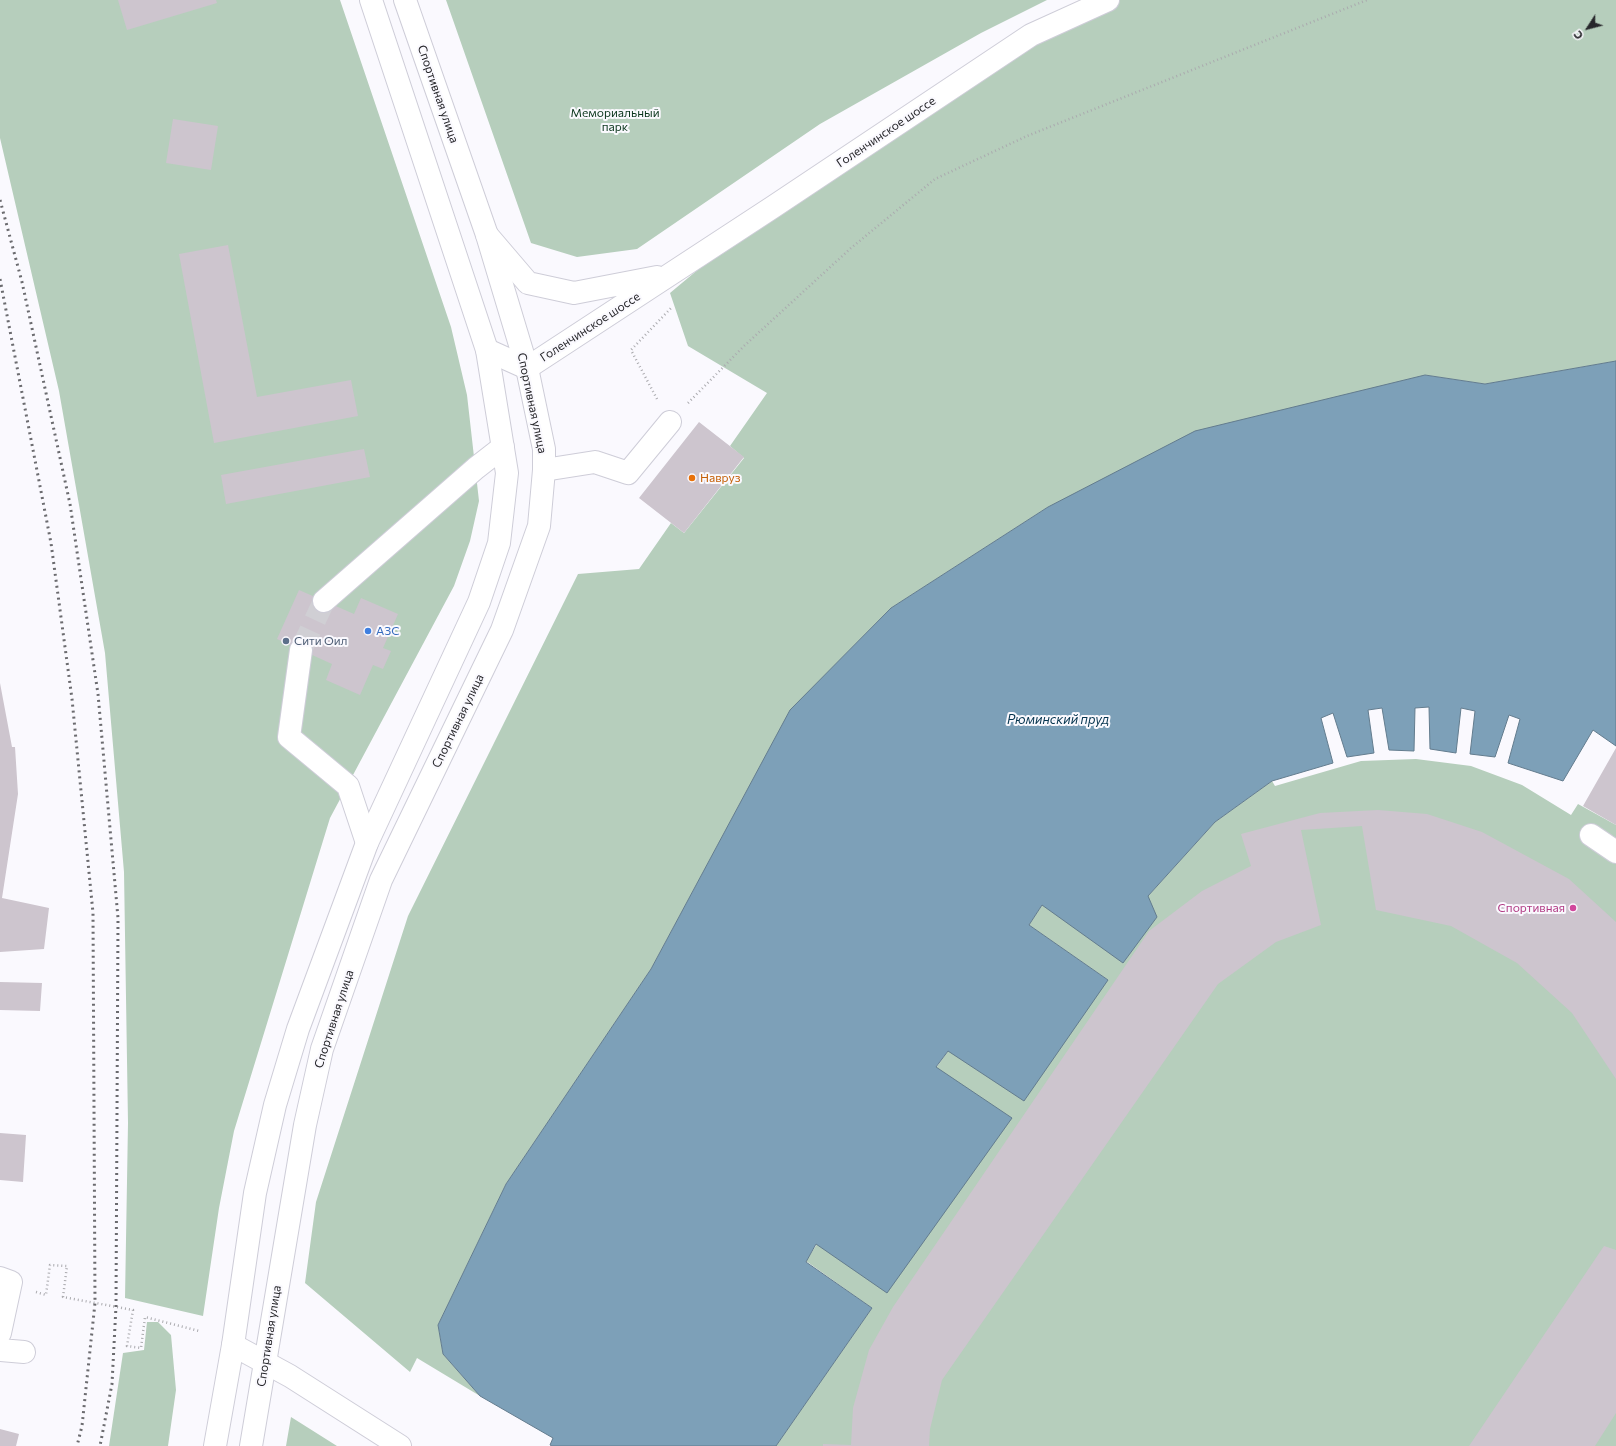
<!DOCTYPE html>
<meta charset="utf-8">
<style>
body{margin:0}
#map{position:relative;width:1616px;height:1446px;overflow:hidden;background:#faf9fe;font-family:Commissioner,sans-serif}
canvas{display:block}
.north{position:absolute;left:1568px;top:8px;width:40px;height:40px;-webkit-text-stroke:3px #faf9fe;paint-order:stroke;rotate:234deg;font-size:11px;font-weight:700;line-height:16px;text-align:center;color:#27272b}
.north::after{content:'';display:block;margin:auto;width:14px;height:18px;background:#27272b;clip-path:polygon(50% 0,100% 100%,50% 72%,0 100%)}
</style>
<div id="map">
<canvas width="1616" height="1446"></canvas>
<div class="north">С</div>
</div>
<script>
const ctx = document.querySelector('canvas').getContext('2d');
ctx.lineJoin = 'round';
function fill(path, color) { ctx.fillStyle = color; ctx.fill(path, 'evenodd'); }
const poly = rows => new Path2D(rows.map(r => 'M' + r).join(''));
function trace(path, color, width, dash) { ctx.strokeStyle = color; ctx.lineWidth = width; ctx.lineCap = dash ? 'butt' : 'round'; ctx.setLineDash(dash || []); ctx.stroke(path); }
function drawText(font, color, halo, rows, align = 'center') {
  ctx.font = font + ' Commissioner,sans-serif'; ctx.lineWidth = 4; ctx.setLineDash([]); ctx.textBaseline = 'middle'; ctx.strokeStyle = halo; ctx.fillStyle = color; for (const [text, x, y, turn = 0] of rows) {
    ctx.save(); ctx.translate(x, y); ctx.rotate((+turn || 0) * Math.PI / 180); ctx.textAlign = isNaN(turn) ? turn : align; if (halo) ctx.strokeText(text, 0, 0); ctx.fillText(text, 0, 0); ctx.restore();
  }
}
fill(poly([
 [0,0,340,0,451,327,467,395,479,501,470,541,454,586,330,818,234,1131,219,1208,203,1316,125,1298,128,1123,124,872,105,653,59,391,0,138],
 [446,0,1047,0,981,33,820,124,637,249,577,257,531,243],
 [1108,0,1616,0,1616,361,1485,384,1425,375,1048,507,891,608,790,711,651,969,506,1184,438,1325,443,1354,480,1396,417,1358,410,1372,305,1283,316,1202,408,916,578,574,639,569,671,523,684,533,744,458,730,446,767,393,688,346,670,293,773,207],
 [1416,759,1471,766,1522,785,1571,815,1578,804,1616,825,1616,1446,776,1446,872,1308,806,1261,817,1244,1011,1118,936,1068,948,1051,1108,980,1029,925,1042,905,1148,896,1215,822,1272,781,1275,786,1361,761],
 [147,1322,158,1322,171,1335,176,1390,168,1446,109,1446,123,1353,144,1350],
 [291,1417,337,1446,286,1446]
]), '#b6cebc');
const water = poly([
 [1616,361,1616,746,1593,730,1563,781,1508,763,1520,719,1509,715,1495,757,1470,754,1475,711,1461,708,1456,753,1430,749,1429,707,1415,708,1414,751,1389,750,1382,708,1368,710,1374,753,1347,757,1333,713,1321,718,1333,763,1272,781,1215,822,1148,896,1157,917,1123,963,1042,905,1029,925,1108,980,1024,1101,948,1051,936,1067,1012,1118,887,1293,816,1244,806,1262,872,1308,776,1446,552,1446,550,1445,553,1438,480,1396,443,1354,438,1325,506,1184,651,969,790,710,891,608,1048,507,1195,431,1425,375,1485,384,1616,361]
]);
fill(water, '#7da0b8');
trace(water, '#637c8e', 1);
fill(poly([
 [118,0,216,0,217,3,127,30],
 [173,119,218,126,211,170,166,163],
 [228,245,257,397,351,380,358,416,214,443,179,254],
 [699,422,744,457,684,533,639,498],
 [364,449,370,477,226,504,221,475],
 [299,590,354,614,361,598,398,614,383,648,391,651,383,669,373,665,360,695,326,680,332,664,277,639],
 [0,683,12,747,15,747,18,794,2,898,49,908,44,949,0,952],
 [1616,748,1616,825,1583,806],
 [1378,810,1427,814,1482,832,1569,879,1616,922,1616,1079,1572,1013,1517,963,1451,926,1376,910,1362,826,1301,830,1321,925,1276,942,1218,984,942,1380,930,1429,929,1446,823,1446,823,1444,851,1445,853,1408,869,1350,893,1307,1149,931,1202,891,1251,866,1241,834,1320,813],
 [0,982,42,983,40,1011,0,1010],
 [0,1133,26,1135,23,1182,0,1180],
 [1604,1246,1616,1250,1616,1413,1595,1446,1469,1446],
 [0,1429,19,1434,16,1446,0,1446]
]), '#cdc5ce');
trace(poly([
 [301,650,324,601]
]), '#d0cfd4', 22, [22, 11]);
const minor = poly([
 [487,235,528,283,574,293,657,277],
 [487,350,527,368,773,207,1031,35,1108,0],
 [544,470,595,462,628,473,670,422],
 [324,601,476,468,503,447],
 [301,650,289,737,348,786,367,843],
 [1591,835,1616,852],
 [0,1278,11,1282,0,1333],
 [233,1345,290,1376,400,1446],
 [0,1350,24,1352]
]);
const major = poly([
 [215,1446,233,1345,255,1193,275,1105,298,1029,367,843,479,602,499,543,507,473,487,350,371,0],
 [251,1446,305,1125,322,1049,381,880,502,630,539,526,544,470,544,449,527,368,487,235,405,0]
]);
trace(minor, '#cecdd8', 24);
trace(major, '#cecdd8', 24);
trace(poly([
 [657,399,631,350,672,307],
 [688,403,744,346,851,248,935,179,1027,136,1367,0],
 [36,1292,46,1295,50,1265,67,1266,63,1297,133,1310,127,1346,141,1348,145,1317,199,1331]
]), '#aaaaae', 2.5, [1, 3]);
trace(minor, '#fff', 22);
trace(major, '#fff', 22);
trace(poly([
 [0,200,22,282,70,504,98,694,118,918,116,1306,112,1384,100,1446],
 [0,279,51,543,72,699,93,913,95,1303,82,1426,77,1446]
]), '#6b6b6f', 3, [2, 4]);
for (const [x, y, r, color] of [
 [692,478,4,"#e8710a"],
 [368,631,4,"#3f7fe0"],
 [286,641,4,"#5c6f8a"],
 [1573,908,4,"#d1479c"]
]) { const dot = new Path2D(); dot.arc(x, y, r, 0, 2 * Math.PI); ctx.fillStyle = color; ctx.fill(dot); trace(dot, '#faf9fe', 1.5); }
drawText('12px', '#27272b', '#faf9fe', [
 ["Спортивная улица",438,94,71],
 ["Голенчинское шоссе",886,132,-34],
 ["Голенчинское шоссе",590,327,-33],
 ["Спортивная улица",532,403,78],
 ["Спортивная улица",458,721,-64],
 ["Спортивная улица",334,1019,-72],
 ["Спортивная улица",269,1336,-81]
]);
drawText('12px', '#09351b', '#faf9fe', [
 ["Мемориальный",615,113],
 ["парк",615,127]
]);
drawText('12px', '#c56008', '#faf9fe', [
 ["Навруз",700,478]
], 'left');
drawText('12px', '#366cbe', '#faf9fe', [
 ["АЗС",376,631]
], 'left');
drawText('12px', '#4e5e75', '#faf9fe', [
 ["Сити Оил",294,641]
], 'left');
drawText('12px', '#b23c85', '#faf9fe', [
 ["Спортивная",1565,908]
], 'right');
drawText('italic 13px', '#05344e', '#faf9fe', [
 ["Рюминский пруд",1058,720]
]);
</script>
